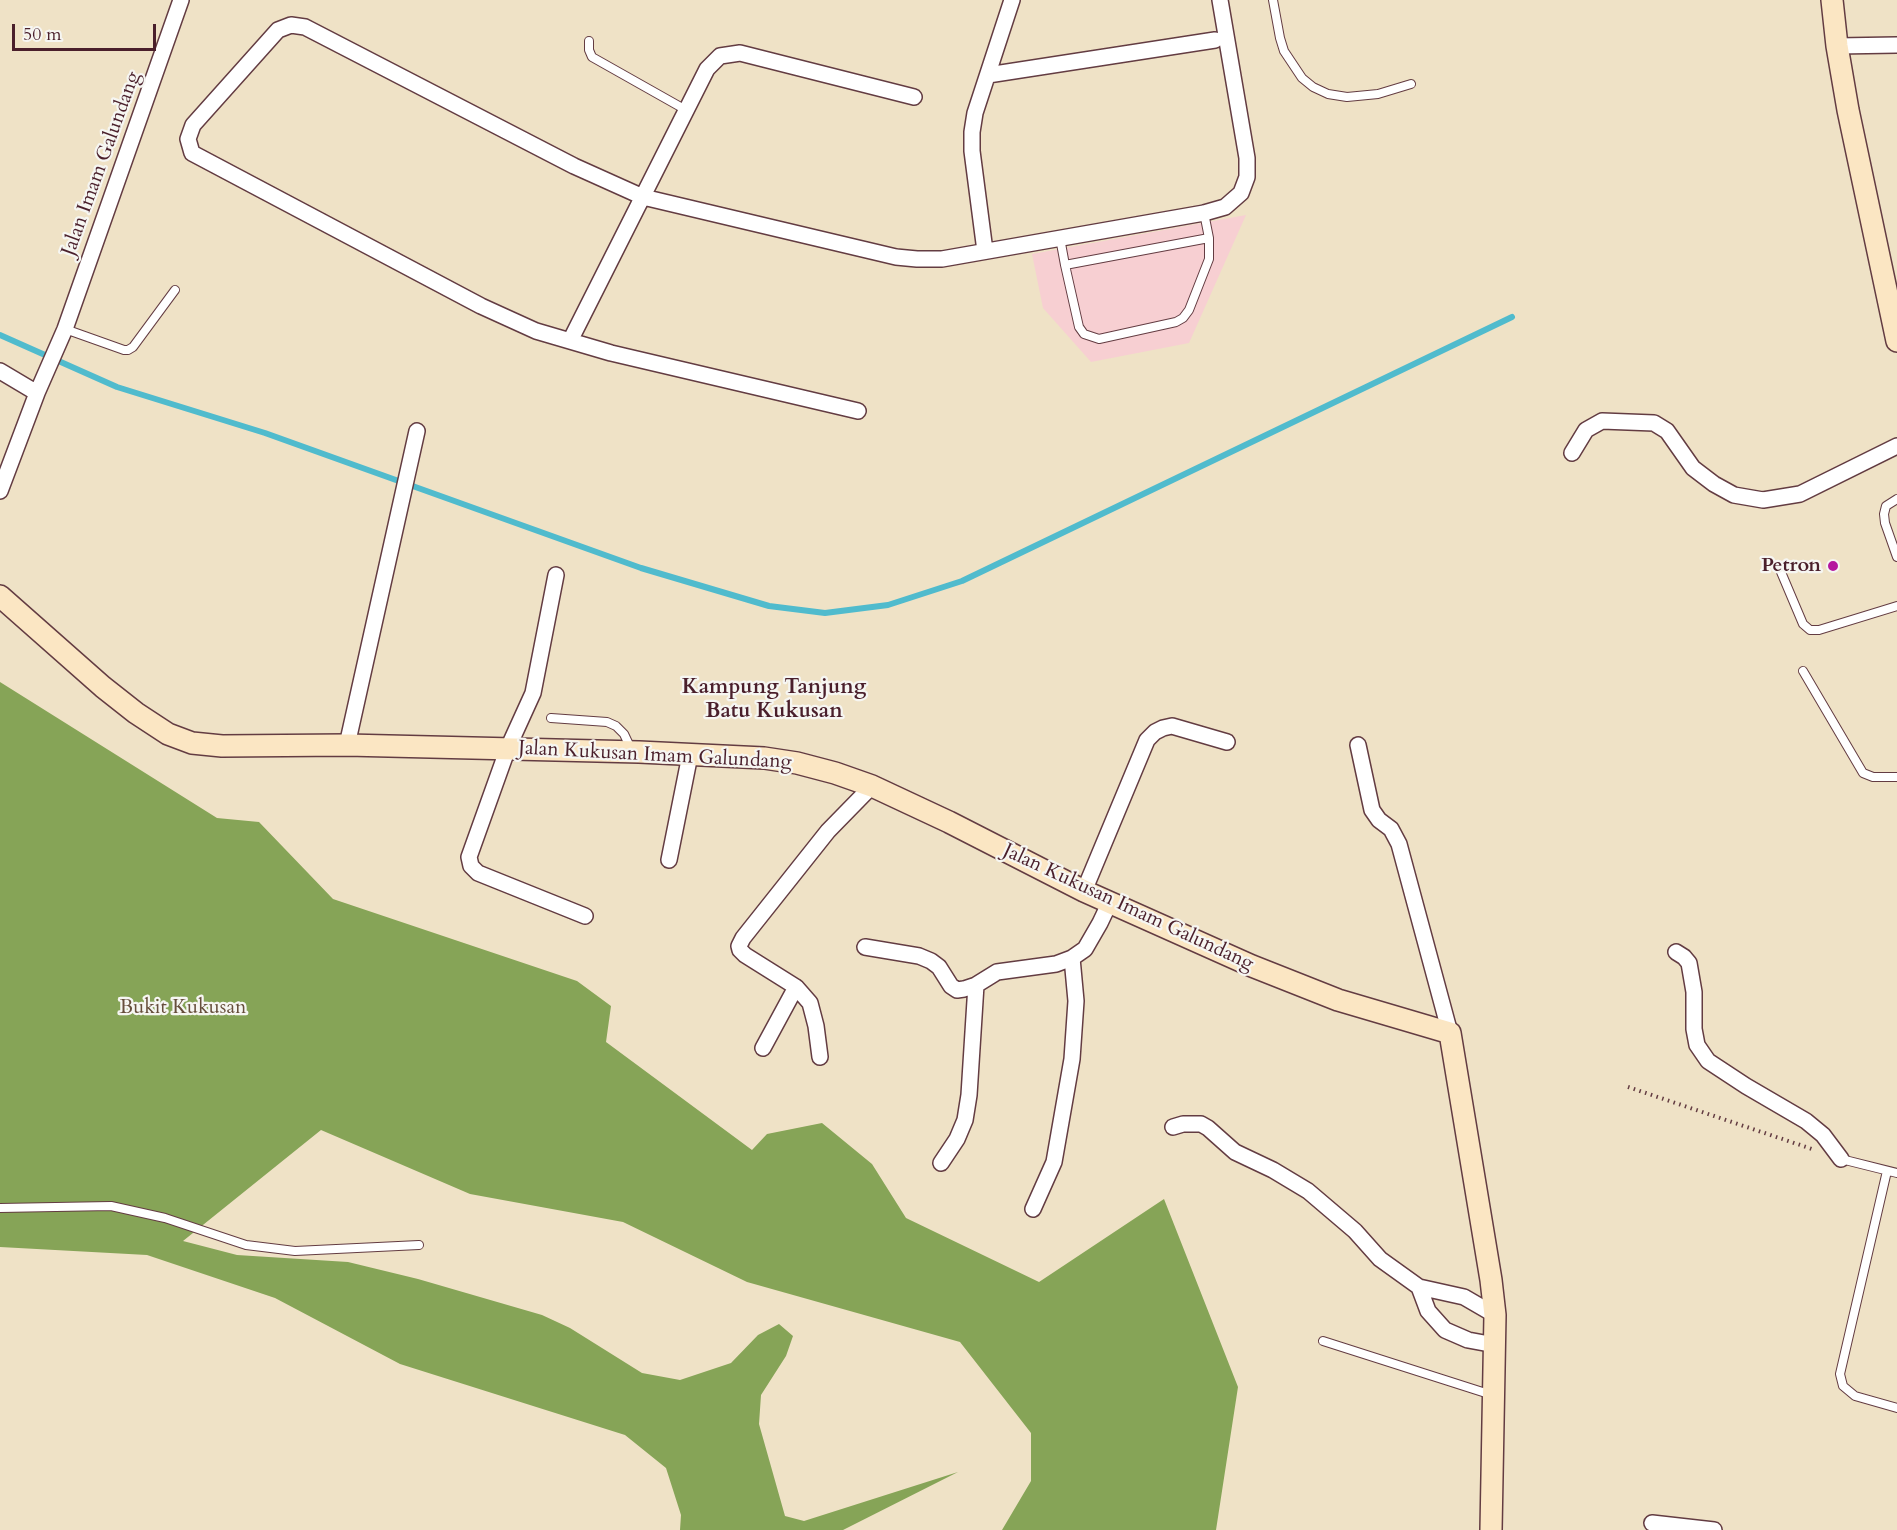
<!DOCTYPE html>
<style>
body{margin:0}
#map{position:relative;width:1897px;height:1530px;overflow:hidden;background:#efe2c6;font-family:Cardo,serif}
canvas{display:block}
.scale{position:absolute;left:12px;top:24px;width:144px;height:27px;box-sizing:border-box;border:3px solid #4a1f2b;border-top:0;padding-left:8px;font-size:18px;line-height:21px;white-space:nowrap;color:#4a1f2b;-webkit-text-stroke:4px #f6f6f2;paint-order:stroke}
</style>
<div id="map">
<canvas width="1897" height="1530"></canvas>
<div class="scale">50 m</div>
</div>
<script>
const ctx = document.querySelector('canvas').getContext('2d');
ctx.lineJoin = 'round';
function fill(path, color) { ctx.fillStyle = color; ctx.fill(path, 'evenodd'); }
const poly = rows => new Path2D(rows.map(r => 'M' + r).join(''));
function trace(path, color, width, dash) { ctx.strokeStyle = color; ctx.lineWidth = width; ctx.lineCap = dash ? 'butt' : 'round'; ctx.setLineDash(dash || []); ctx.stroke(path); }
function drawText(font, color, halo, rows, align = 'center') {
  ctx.font = font + ' Cardo,serif'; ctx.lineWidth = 4.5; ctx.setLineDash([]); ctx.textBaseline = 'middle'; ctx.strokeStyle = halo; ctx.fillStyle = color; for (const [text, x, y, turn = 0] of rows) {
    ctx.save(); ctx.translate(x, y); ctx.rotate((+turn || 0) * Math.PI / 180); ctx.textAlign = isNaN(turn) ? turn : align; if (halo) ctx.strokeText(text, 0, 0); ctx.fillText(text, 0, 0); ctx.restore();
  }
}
fill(poly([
 [1246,215,1189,343,1091,362,1043,308,1032,254]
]), '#f7cfd2');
fill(poly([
 [0,682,217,818,259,822,333,899,577,981,611,1006,606,1042,752,1150,767,1134,822,1123,872,1164,906,1218,1039,1282,1164,1199,1238,1387,1216,1530,1002,1530,1031,1481,1031,1433,960,1342,747,1282,623,1222,470,1194,321,1130,183,1241,237,1255,348,1262,418,1279,542,1315,570,1328,642,1373,680,1380,731,1363,758,1335,779,1324,793,1336,786,1356,761,1395,759,1424,785,1516,804,1521,958,1472,843,1530,680,1530,681,1515,666,1468,625,1435,400,1364,275,1298,147,1255,0,1247]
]), '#86a457');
trace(poly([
 [0,335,117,387,265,433,641,568,769,606,825,613,888,605,962,581,1512,317]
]), '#50bbcd', 6);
const lane = poly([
 [1273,0,1280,38,1284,51,1302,78,1313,87,1328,94,1347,97,1378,94,1411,84],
 [589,41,589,50,592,57,686,110],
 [1060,238,1065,265,1209,238,1204,213],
 [1065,265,1079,327,1084,334,1099,339,1176,322,1183,318,1189,310,1209,259,1209,238],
 [65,329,124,350,128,350,133,347,175,290],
 [1897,499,1886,506,1884,514,1885,523,1897,557],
 [1781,572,1803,624,1810,630,1819,630,1897,606],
 [1803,671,1863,773,1873,777,1897,777],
 [551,718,607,722,616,726,624,734,632,751],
 [1841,1159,1897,1173],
 [1887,1171,1840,1374,1843,1386,1855,1396,1897,1408],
 [0,1208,111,1206,165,1218,246,1245,295,1251,419,1245],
 [1323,1341,1492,1395]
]);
const street = poly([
 [1837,46,1897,45],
 [988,75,1215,40],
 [985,251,972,151,972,132,975,113,1012,0],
 [570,341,707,69,720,56,740,53,914,97],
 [0,371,37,393],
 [858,411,611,353,536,331,481,306,192,153,188,139,193,125,278,30,291,25,305,27,574,166,643,197,896,257,917,259,942,259,1204,213,1225,207,1241,193,1247,177,1247,158,1220,0],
 [1572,453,1586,430,1602,421,1654,423,1667,431,1693,468,1714,484,1734,495,1763,500,1800,494,1897,446],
 [0,491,37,393,65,329,181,0],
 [556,575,533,693,508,748,469,857,471,866,478,873,585,916],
 [347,745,417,431],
 [1358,745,1372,810,1379,820,1391,829,1399,844,1450,1033],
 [669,860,690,755],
 [1084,891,1147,740,1155,732,1163,728,1172,726,1227,742],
 [865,947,919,956,931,961,939,967,951,986,957,990,964,989,976,985,997,972,1056,964,1072,958,1085,949,1100,923,1109,904],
 [1676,952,1684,957,1689,963,1694,992,1694,1029,1697,1045,1708,1061,1746,1086,1806,1121,1823,1135,1841,1159],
 [763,1048,796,987],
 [820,1057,816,1026,810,1003,796,987,745,955,740,950,739,946,743,938,828,831,872,786],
 [1173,1127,1183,1124,1201,1124,1208,1128,1235,1152,1273,1170,1308,1191,1355,1231,1380,1259,1419,1287,1428,1311,1445,1330,1468,1340,1495,1345],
 [941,1163,957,1139,965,1120,969,1095,976,985],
 [1033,1209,1054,1162,1072,1059,1076,1001,1072,958],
 [1419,1287,1464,1297,1495,1315],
 [1652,1523,1714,1530]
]);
const secondary = poly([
 [1832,0,1837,46,1848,110,1897,341],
 [0,596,103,687,136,713,168,734,192,743,222,746,347,745,639,752,764,758,797,763,835,773,872,786,949,822,1084,891,1252,966,1338,1000,1450,1033,1491,1280,1495,1315,1491,1530]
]);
trace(lane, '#633c42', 10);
trace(street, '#633c42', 18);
trace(secondary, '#633c42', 24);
trace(poly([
 [1628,1087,1812,1149]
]), '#633c42', 4, [1.5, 4.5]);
trace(lane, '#fff', 8);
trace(street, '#fff', 15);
trace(secondary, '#fbe6c3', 21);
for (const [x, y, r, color] of [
 [1833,566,6,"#b5179e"]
]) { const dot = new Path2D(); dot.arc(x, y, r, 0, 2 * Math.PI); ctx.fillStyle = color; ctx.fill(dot); trace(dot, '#f6f6f2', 2); }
drawText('20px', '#4a1f2b', '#f6f6f2', [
 ["Jalan Imam Galundang",102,164,-70],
 ["Jalan Kukusan Imam Galundang",655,756,3],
 ["Jalan Kukusan Imam Galundang",1128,908,25]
]);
drawText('bold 20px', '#4a1f2b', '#f6f6f2', [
 ["Petron",1821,566]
], 'right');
drawText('20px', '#664e3b', '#f6f6f2', [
 ["Bukit Kukusan",183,1008]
]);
drawText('bold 21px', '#4a1f2b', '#f6f6f2', [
 ["Kampung Tanjung",774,688],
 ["Batu Kukusan",774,712]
]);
</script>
